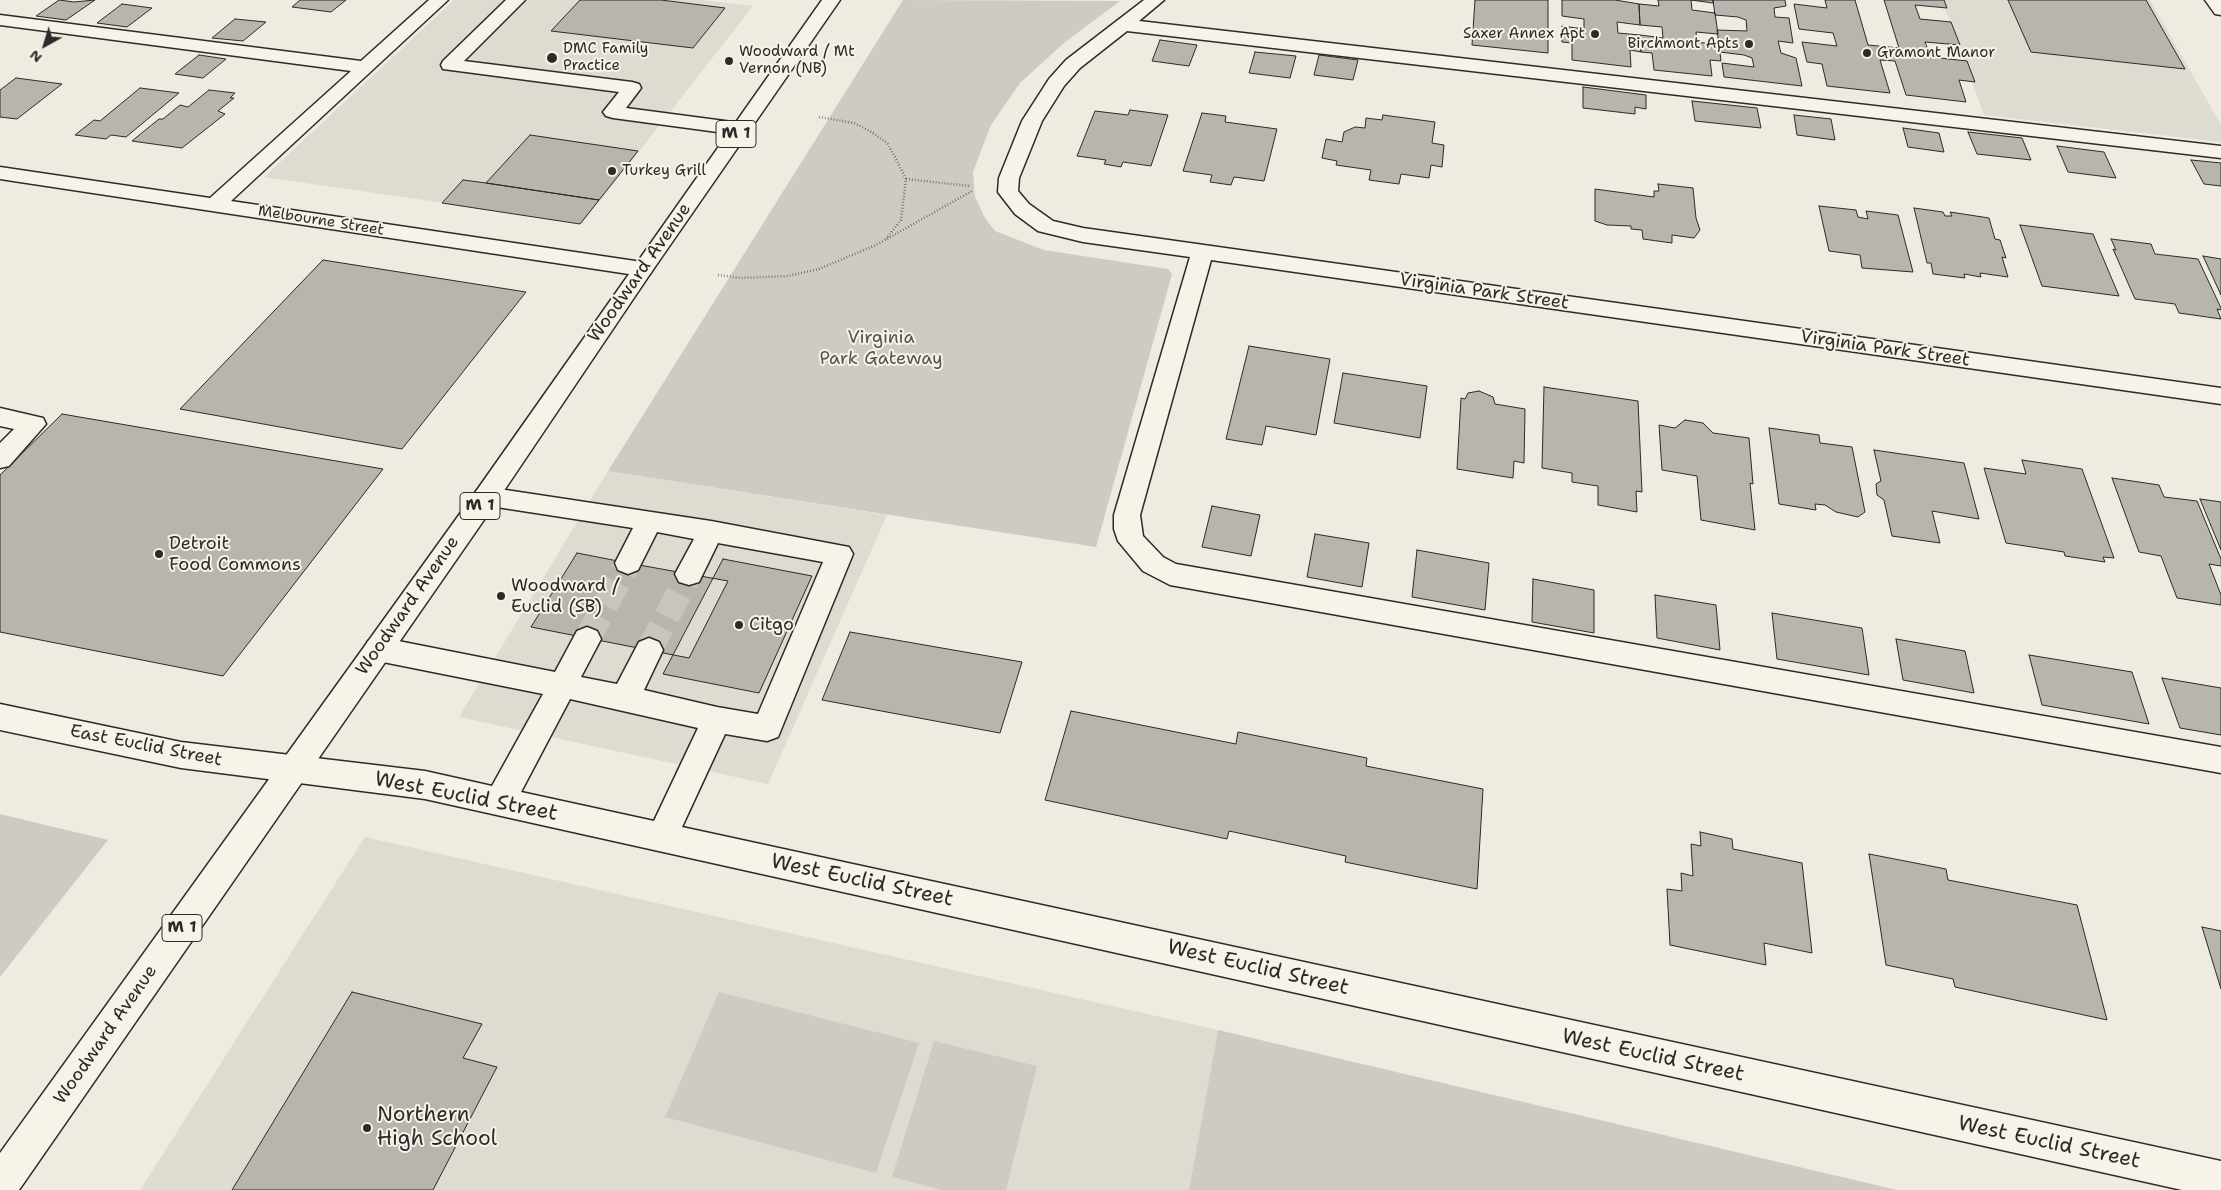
<!DOCTYPE html>
<style>
body{margin:0}
#map{position:relative;width:2221px;height:1190px;overflow:hidden;background:#efebe0;font-family:"Shantell Sans",sans-serif}
canvas{display:block}
.north{position:absolute;left:20px;top:20px;width:50px;height:50px;-webkit-text-stroke:4px #f7f3e8;paint-order:stroke;rotate:219deg;font-size:14px;font-weight:700;line-height:20px;text-align:center;color:#2b2b2b}
.north::after{content:'';display:block;margin:auto;width:18px;height:22px;background:#2b2b2b;clip-path:polygon(50% 0,100% 100%,50% 72%,0 100%)}
</style>
<div id="map">
<canvas width="2221" height="1190"></canvas>
<div class="north">N</div>
</div>
<script>
const ctx = document.querySelector('canvas').getContext('2d');
ctx.lineJoin = 'round';
function fill(path, color) { ctx.fillStyle = color; ctx.fill(path, 'evenodd'); }
const poly = rows => new Path2D(rows.map(r => 'M' + r).join(''));
function trace(path, color, width, dash) { ctx.strokeStyle = color; ctx.lineWidth = width; ctx.lineCap = dash ? 'butt' : 'round'; ctx.setLineDash(dash || []); ctx.stroke(path); }
function drawText(font, color, halo, rows, align = 'center') {
  ctx.font = font + ' "Shantell Sans",sans-serif'; ctx.lineWidth = 4; ctx.setLineDash([]); ctx.textBaseline = 'middle'; ctx.strokeStyle = halo; ctx.fillStyle = color; for (const [text, x, y, turn = 0] of rows) {
    ctx.save(); ctx.translate(x, y); ctx.rotate((+turn || 0) * Math.PI / 180); ctx.textAlign = isNaN(turn) ? turn : align; if (halo) ctx.strokeText(text, 0, 0); ctx.fillText(text, 0, 0); ctx.restore();
  }
}
fill(poly([
 [454,0,702,0,753,6,583,223,264,177],
 [1942,0,2150,0,2221,125,2221,142,1984,115],
 [608,471,887,515,768,784,459,717],
 [365,837,1218,1030,1189,1190,140,1190]
]), '#dedbd1');
fill(poly([
 [903,0,1120,1,1064,43,1020,83,991,125,973,172,975,197,985,218,995,231,1044,250,1168,269,1172,274,1096,547,608,471],
 [0,814,108,840,0,977],
 [719,992,919,1043,876,1173,665,1117],
 [1218,1030,1897,1190,1189,1190],
 [934,1041,1037,1066,1006,1190,943,1190,892,1177]
]), '#cfcbc2');
const building = poly([
 [59,0,74,2,95,0,66,20,36,16,59,0],
 [300,0,346,0,331,12,292,7,300,0],
 [580,0,661,0,725,8,693,48,551,31,580,0],
 [1475,0,1548,0,1548,53,1472,45,1475,0],
 [1562,0,1615,0,1639,4,1640,25,1617,22,1618,33,1640,35,1641,52,1630,50,1631,67,1572,60,1572,43,1562,42,1562,26,1584,29,1584,19,1562,16,1562,0],
 [1658,0,1713,0,1713,3,1691,0,1692,10,1715,13,1718,34,1696,32,1697,42,1719,45,1721,61,1710,60,1712,76,1654,70,1652,53,1641,52,1640,35,1663,38,1662,27,1640,25,1639,4,1659,6,1658,0],
 [1713,0,1785,0,1786,6,1774,8,1775,17,1789,18,1793,43,1778,41,1781,53,1796,58,1802,86,1724,77,1722,63,1754,67,1752,58,1744,55,1720,52,1717,30,1747,31,1746,20,1738,17,1715,15,1713,0],
 [1825,0,1855,0,1868,45,1899,48,1884,0,1944,0,1947,8,1915,5,1920,19,1951,22,1960,45,1925,42,1931,57,1967,61,1975,82,1959,80,1966,102,1906,95,1895,61,1880,60,1890,93,1827,86,1822,64,1807,62,1802,42,1837,46,1833,33,1799,29,1794,4,1827,8,1825,0],
 [2008,0,2146,0,2185,69,2031,52,2008,0],
 [122,4,152,8,127,27,97,23,122,4],
 [235,19,266,22,243,41,212,38,235,19],
 [1160,40,1197,45,1189,66,1152,61,1160,40],
 [1255,52,1296,56,1290,78,1249,73,1255,52],
 [199,55,226,59,203,78,175,74,199,55],
 [1319,55,1358,60,1353,80,1314,75,1319,55],
 [16,78,62,84,17,119,0,117,0,90,16,78],
 [1583,87,1646,95,1646,109,1635,107,1635,114,1583,108,1583,87],
 [140,88,179,93,126,137,111,135,106,139,75,135,94,120,100,121,140,88],
 [209,90,235,93,230,98,234,98,218,111,225,114,182,148,132,141,159,119,163,119,180,105,188,107,209,90],
 [1692,101,1757,108,1761,128,1695,121,1692,101],
 [1130,110,1168,115,1151,166,1123,162,1121,167,1104,164,1106,160,1077,156,1095,111,1128,115,1130,110],
 [1202,113,1226,116,1225,122,1277,129,1264,181,1234,177,1231,185,1210,182,1212,175,1183,171,1202,113],
 [1383,115,1435,122,1432,143,1444,145,1442,167,1431,165,1429,178,1401,174,1399,184,1369,180,1371,170,1336,165,1337,161,1322,158,1326,139,1342,142,1344,132,1355,127,1365,128,1366,118,1382,120,1383,115],
 [1794,115,1831,119,1835,140,1797,135,1794,115],
 [1903,128,1939,133,1944,152,1908,147,1903,128],
 [1968,132,2022,138,2031,160,1977,154,1968,132],
 [530,135,638,151,599,200,486,183,530,135],
 [2057,146,2104,152,2116,178,2068,172,2057,146],
 [2191,160,2221,163,2221,186,2204,184,2191,160],
 [463,180,486,183,599,200,580,224,442,203,463,180],
 [1658,184,1693,188,1696,218,1700,230,1694,238,1672,235,1672,243,1643,239,1642,230,1631,229,1631,226,1607,225,1595,221,1595,189,1654,197,1654,191,1659,191,1658,184],
 [1819,206,1856,210,1858,217,1868,219,1866,211,1898,215,1913,272,1862,268,1860,255,1829,251,1819,206],
 [1914,208,1943,212,1945,216,1952,216,1950,212,1989,218,1995,239,2000,240,2006,258,2002,257,2008,277,1980,273,1981,277,1964,274,1965,278,1933,274,1931,263,1927,263,1914,208],
 [2020,225,2093,234,2119,296,2042,286,2020,225],
 [2111,239,2151,244,2155,254,2198,259,2221,308,2221,310,2217,309,2221,319,2179,313,2175,304,2135,299,2113,249,2116,250,2111,239],
 [2203,256,2221,259,2221,295,2203,256],
 [323,260,526,292,402,449,180,409,323,260],
 [1249,346,1330,359,1316,435,1266,426,1262,445,1226,439,1249,346],
 [1343,373,1427,386,1420,438,1334,423,1343,373],
 [1544,387,1638,401,1642,492,1636,491,1637,512,1598,505,1598,486,1572,482,1572,473,1542,468,1544,387],
 [1479,391,1493,397,1495,404,1525,409,1524,463,1514,461,1513,478,1457,469,1461,398,1465,399,1468,393,1479,391],
 [62,414,383,469,223,676,0,632,0,475,62,414],
 [1685,420,1703,423,1713,433,1749,438,1753,484,1750,483,1755,530,1701,520,1697,476,1662,470,1659,425,1675,428,1685,420],
 [1769,428,1819,435,1820,443,1852,447,1865,512,1858,517,1836,512,1825,505,1815,504,1816,510,1779,504,1769,428],
 [1874,450,1964,463,1979,519,1932,511,1940,543,1892,536,1884,500,1877,495,1876,484,1881,481,1874,450],
 [2022,460,2082,469,2114,558,2103,557,2105,562,2065,556,2064,552,2006,543,1984,468,2026,474,2022,460],
 [2112,478,2159,485,2164,497,2197,501,2221,559,2221,566,2209,564,2221,595,2221,605,2177,598,2161,556,2139,552,2112,478],
 [2200,499,2221,502,2221,550,2200,499],
 [1212,506,1260,515,1251,556,1202,547,1212,506],
 [1315,534,1369,543,1362,587,1307,577,1315,534],
 [1417,550,1489,563,1485,610,1412,597,1417,550],
 [577,553,628,563,728,581,689,658,531,627,577,553],
 [723,559,812,576,759,693,663,674,723,559],
 [1533,579,1594,590,1594,633,1532,622,1533,579],
 [1655,595,1716,605,1720,650,1657,638,1655,595],
 [1772,613,1862,628,1869,675,1777,659,1772,613],
 [850,632,1022,662,1000,733,822,700,850,632],
 [1896,639,1965,651,1974,693,1903,680,1896,639],
 [2029,655,2132,672,2149,724,2042,705,2029,655],
 [2162,678,2221,688,2221,735,2180,728,2162,678],
 [1071,711,1236,744,1238,732,1367,758,1366,766,1483,789,1477,889,1345,862,1346,856,1229,831,1227,839,1045,800,1071,711],
 [1700,832,1732,839,1733,849,1802,863,1812,953,1764,943,1766,965,1670,945,1667,889,1682,891,1681,873,1693,876,1691,844,1701,846,1700,832],
 [1869,854,1946,869,1948,880,2077,905,2107,1020,1955,987,1953,979,1886,965,1869,854],
 [2202,927,2221,931,2221,989,2202,927],
 [352,992,482,1024,463,1058,497,1067,433,1190,232,1190,352,992]
]);
fill(building, '#b8b5ae');
trace(building, '#2b2b2b', 1);
trace(poly([
 [587,639,628,563],
 [649,650,689,574]
]), '#c8c5bc', 26, [26, 12]);
const minor = poly([
 [429,0,448,0,231,201,642,262,650,264,653,269,650,274,642,276,0,179,0,167,210,198,351,71,0,25,0,15,361,61,429,0],
 [506,0,525,0,464,61,632,82,639,84,641,88,626,108,740,123,747,125,750,129,747,133,740,135,613,118,606,116,603,112,619,92,443,69,441,65,443,61,506,0],
 [1144,0,1164,0,1139,21,2221,146,2221,158,1127,31,1080,68,1064,86,1042,121,1019,178,1018,191,1029,204,1053,221,1083,228,2221,388,2221,404,1211,260,1140,515,1143,536,1163,557,1176,564,2221,747,2221,773,1170,585,1143,571,1118,541,1114,529,1114,515,1190,257,1083,242,1038,231,1015,214,998,192,999,178,1022,121,1049,79,1066,60,1144,0],
 [2205,0,2221,0,2221,15,2215,14,2205,0],
 [0,408,43,418,46,424,9,466,0,468,0,443,14,429,0,426,0,408],
 [486,487,711,521,849,547,853,554,778,737,767,741,725,734,682,827,2221,1161,2221,1190,2182,1190,425,799,181,768,0,730,0,704,181,742,425,771,492,786,543,694,378,661,368,657,364,649,368,641,378,637,555,672,577,631,587,627,597,631,601,639,581,677,617,684,639,642,649,638,659,642,663,650,644,690,717,707,758,714,823,562,718,543,699,582,689,585,679,582,675,574,694,539,657,532,638,570,628,574,618,570,615,563,633,528,477,504,473,497,477,490,486,487],
 [570,699,698,728,654,821,521,792,570,699]
]);
const major = poly([
 [822,0,840,0,650,274,495,504,19,1190,0,1190,0,1153,477,490,822,0]
]);
trace(minor, '#2b2b2b', 3);
trace(major, '#2b2b2b', 3);
trace(poly([
 [819,117,854,123,870,131,887,143,895,157,906,179,901,220,886,239],
 [906,179,970,186],
 [718,275,741,278,788,276,819,269,876,245,972,191]
]), '#2b2b2b', 2.5, [0.5, 2.5]);
fill(minor, '#f7f3e8');
fill(major, '#f7f3e8');
for (const [x, y, r, color] of [
 [1595,34,5,"#2b2b2b"],
 [1749,44,5,"#2b2b2b"],
 [1867,53,5,"#2b2b2b"],
 [552,58,6,"#2b2b2b"],
 [729,61,5,"#2b2b2b"],
 [612,171,5,"#2b2b2b"],
 [159,554,5,"#2b2b2b"],
 [501,596,5,"#2b2b2b"],
 [739,625,5,"#2b2b2b"],
 [367,1128,5,"#2b2b2b"]
]) { const dot = new Path2D(); dot.arc(x, y, r, 0, 2 * Math.PI); ctx.fillStyle = color; ctx.fill(dot); trace(dot, '#f7f3e8', 2); }
drawText('15px', '#2b2b2b', '#f7f3e8', [
 ["Saxer Annex Apt",1585,34,"right"],
 ["Birchmont Apts",1739,44,"right"],
 ["DMC Family",563,49],
 ["Practice",563,66],
 ["Woodward / Mt",739,52],
 ["Vernon (NB)",739,69],
 ["Gramont Manor",1877,53],
 ["Turkey Grill",622,171]
], 'left');
drawText('15px', '#2b2b2b', '#f7f3e8', [
 ["Melbourne Street",321,221,9]
]);
for (const [x, y, w] of [
 [736,134,40],
 [480,506,40],
 [182,928,40]
]) { const box = new Path2D(); box.roundRect(x - w / 2, y - 13.5, w, 27, 4); ctx.fillStyle = '#f7f3e8'; ctx.fill(box); trace(box, '#2b2b2b', 1); }
drawText('bold 16px', '#2b2b2b', null, [
 ["M 1",736,134],
 ["M 1",480,506],
 ["M 1",182,928]
]);
drawText('18px', '#2b2b2b', '#f7f3e8', [
 ["Woodward Avenue",640,273,-55],
 ["Virginia Park Street",1484,292,8],
 ["Virginia Park Street",1885,349,8],
 ["Woodward Avenue",408,606,-55],
 ["East Euclid Street",146,746,11],
 ["Woodward Avenue",106,1035,-55]
]);
drawText('18px', '#545351', '#f7f3e8', [
 ["Virginia",881,338],
 ["Park Gateway",881,359]
]);
drawText('18px', '#2b2b2b', '#f7f3e8', [
 ["Detroit",169,544],
 ["Food Commons",169,565],
 ["Woodward /",511,586],
 ["Euclid (SB)",511,607],
 ["Citgo",749,625]
], 'left');
drawText('21px', '#2b2b2b', '#f7f3e8', [
 ["West Euclid Street",466,797,11],
 ["West Euclid Street",862,881,12],
 ["West Euclid Street",1258,968,13],
 ["West Euclid Street",1653,1056,12],
 ["West Euclid Street",2049,1143,12]
]);
drawText('21px', '#2b2b2b', '#f7f3e8', [
 ["Northern",377,1116],
 ["High School",377,1140]
], 'left');
</script>
